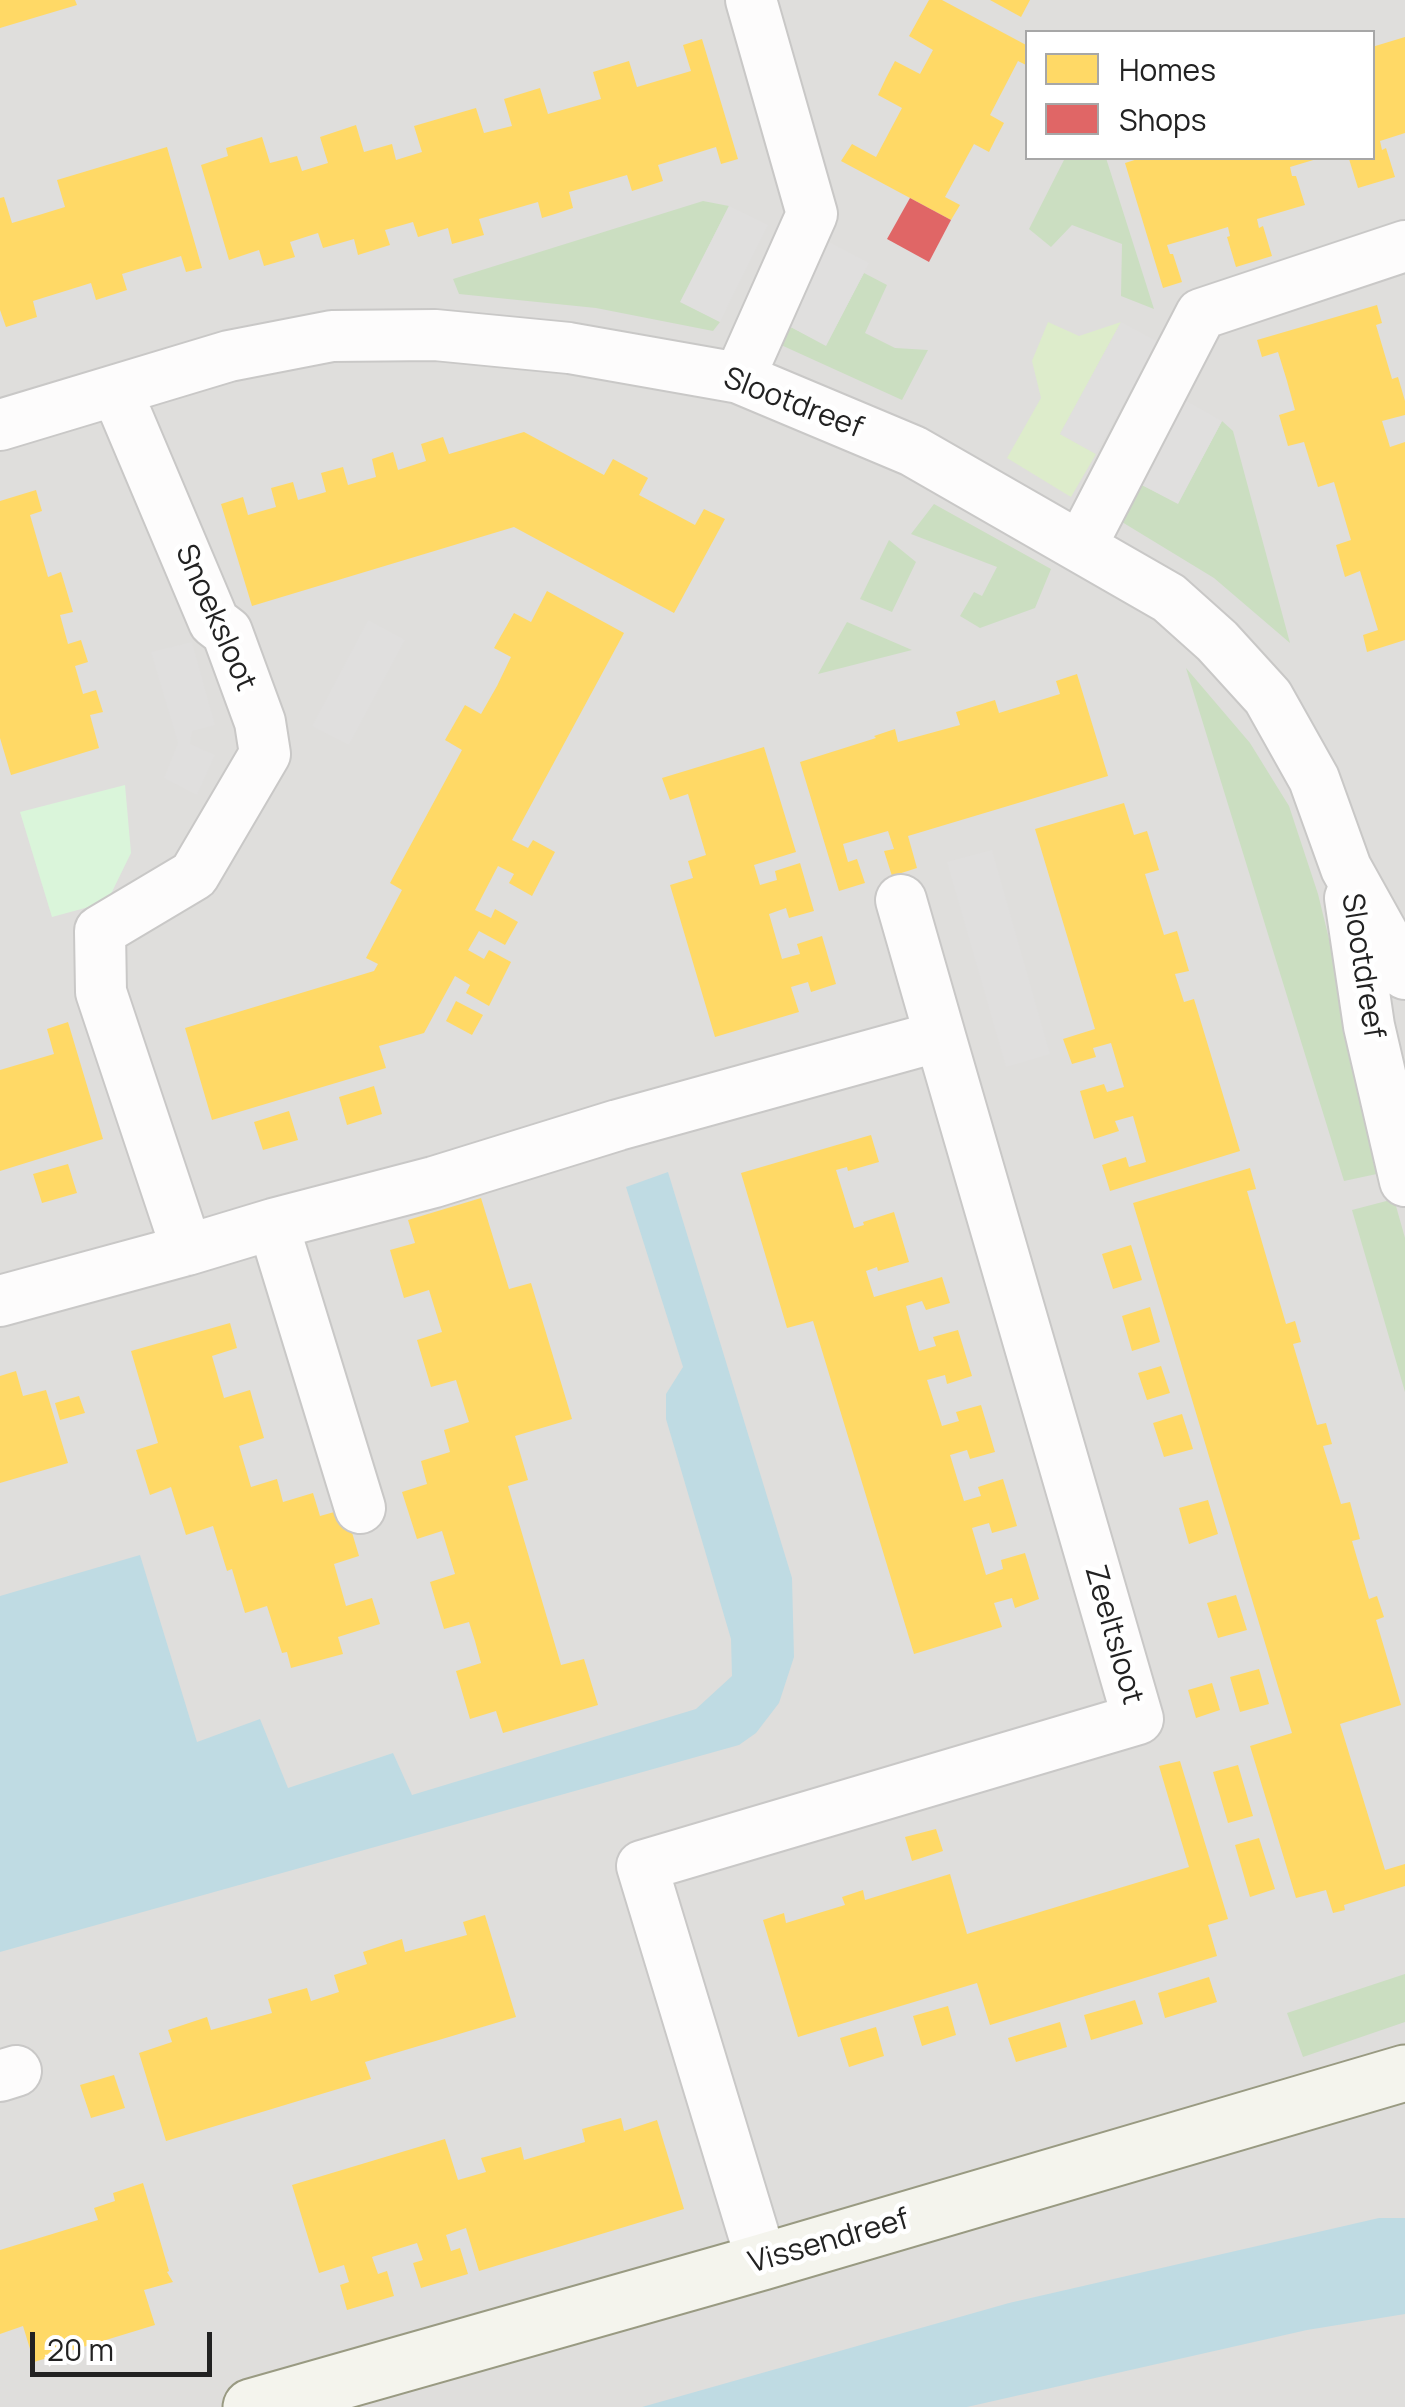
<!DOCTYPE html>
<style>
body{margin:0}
#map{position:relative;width:1405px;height:2407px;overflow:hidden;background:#f0eeeb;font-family:Manrope,sans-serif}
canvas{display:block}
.legend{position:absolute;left:1025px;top:30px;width:350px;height:130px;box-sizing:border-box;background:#fff;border:2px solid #a7a7a7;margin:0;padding:12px 18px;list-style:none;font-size:30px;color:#222}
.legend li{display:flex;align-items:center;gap:20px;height:50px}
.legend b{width:50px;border:2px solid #a7a7a7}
.scale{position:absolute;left:30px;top:2332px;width:182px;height:45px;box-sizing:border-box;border:5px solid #222;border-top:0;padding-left:12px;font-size:30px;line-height:35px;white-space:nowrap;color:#222;-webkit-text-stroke:8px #fff;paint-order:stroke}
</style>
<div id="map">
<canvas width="1405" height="2407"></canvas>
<ul class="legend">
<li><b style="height:28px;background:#ffd966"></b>Homes</li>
<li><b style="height:28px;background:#e06666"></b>Shops</li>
</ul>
<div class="scale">20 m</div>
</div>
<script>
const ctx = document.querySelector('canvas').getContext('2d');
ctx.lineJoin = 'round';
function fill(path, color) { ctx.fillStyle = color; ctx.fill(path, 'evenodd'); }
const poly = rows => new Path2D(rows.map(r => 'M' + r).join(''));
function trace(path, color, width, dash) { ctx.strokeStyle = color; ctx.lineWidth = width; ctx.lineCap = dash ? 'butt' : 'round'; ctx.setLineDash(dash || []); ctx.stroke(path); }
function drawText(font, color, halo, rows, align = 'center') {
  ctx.font = font + ' Manrope,sans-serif'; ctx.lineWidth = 10; ctx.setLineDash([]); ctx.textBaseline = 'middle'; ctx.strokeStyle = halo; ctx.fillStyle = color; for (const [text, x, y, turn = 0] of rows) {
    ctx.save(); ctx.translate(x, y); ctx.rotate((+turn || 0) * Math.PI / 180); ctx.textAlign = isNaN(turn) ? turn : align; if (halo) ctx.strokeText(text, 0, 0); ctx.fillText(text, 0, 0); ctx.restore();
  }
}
fill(poly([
 [0,0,1405,0,1405,2407,0,2407],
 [1028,32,1372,32,1372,158,1028,158]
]), '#dfdedc');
fill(poly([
 [1048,322,1079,336,1121,322,1060,434,1096,454,1071,497,1007,458,1041,398,1032,361]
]), '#ddeccb');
fill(poly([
 [1065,158,1106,158,1154,309,1121,296,1122,244,1072,225,1051,247,1029,229],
 [703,201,729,206,681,302,720,322,713,331,596,308,459,294,453,279],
 [864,273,887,285,865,333,895,348,928,350,902,400,781,345,785,324,826,345],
 [1222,421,1233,431,1290,643,1214,578,1122,522,1138,483,1178,503],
 [934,504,1051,569,1035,608,980,628,960,616,974,592,982,596,997,567,911,534],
 [889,540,916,562,892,612,860,599],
 [847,622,912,650,818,674],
 [1186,668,1250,743,1289,806,1318,894,1386,1172,1344,1181],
 [1394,1199,1405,1238,1405,1392,1352,1210],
 [1405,1974,1405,2022,1303,2057,1287,2013]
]), '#cbdec1');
fill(poly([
 [125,785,131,853,107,902,52,917,20,812]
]), '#daf5da');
fill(poly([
 [729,206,768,225,720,322,680,302],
 [829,242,869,263,826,346,785,324],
 [1121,322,1158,342,1096,454,1060,434],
 [1183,399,1222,421,1178,504,1138,483],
 [368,620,405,640,349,745,312,726],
 [192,642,215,725,192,731,190,744,215,755,197,795,164,778,178,743,151,652],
 [992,850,1050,1054,1006,1067,947,862]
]), '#e0dfde');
fill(poly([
 [668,1172,792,1578,794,1657,779,1703,756,1733,739,1745,0,1952,0,1596,140,1555,197,1742,260,1719,288,1788,393,1753,412,1795,696,1709,732,1676,731,1639,666,1419,666,1394,683,1367,626,1187],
 [1379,2218,1405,2218,1405,2314,1307,2330,967,2407,642,2407,1009,2303]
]), '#bfdbe3');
fill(poly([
 [0,0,75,0,77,5,0,28],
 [929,0,942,0,1028,46,1028,66,1018,61,990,115,1004,123,996,138,989,152,974,144,945,197,960,205,951,220,841,161,852,144,876,157,902,108,878,95,886,78,895,61,920,74,933,50,909,36],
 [990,0,1030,0,1021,17],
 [1405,37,1405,133,1380,141,1382,150,1386,148,1395,177,1358,188,1349,159,1372,158,1372,47],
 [702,39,738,159,721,164,716,147,658,165,663,181,632,191,627,175,569,192,573,208,558,213,542,218,538,202,479,219,484,235,452,244,448,228,418,237,413,222,385,230,390,245,358,255,354,239,323,248,318,233,290,242,295,257,264,266,259,250,229,260,201,165,228,156,226,148,262,137,270,163,297,156,302,171,328,163,320,137,356,125,364,152,392,144,396,160,422,152,414,126,476,108,484,133,512,126,504,99,540,88,548,114,601,99,593,72,629,61,637,87,691,71,683,45],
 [167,147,202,268,186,272,181,256,122,274,127,290,96,300,91,283,33,301,37,317,6,327,0,310,0,198,4,197,12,223,39,215,65,207,57,180],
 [1141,158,1320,158,1290,167,1292,176,1296,176,1305,205,1257,219,1259,228,1263,226,1272,256,1236,267,1227,237,1230,236,1228,227,1198,236,1167,245,1170,254,1173,254,1182,282,1163,288,1125,163],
 [1377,305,1382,323,1376,325,1392,379,1398,377,1405,401,1405,415,1382,421,1390,447,1405,442,1405,640,1367,652,1363,635,1378,630,1360,571,1345,577,1336,545,1351,540,1334,482,1318,487,1304,442,1288,446,1279,415,1295,410,1287,381,1278,352,1262,357,1257,340],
 [524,432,604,475,613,459,648,478,639,495,695,525,704,509,725,519,674,613,514,527,252,606,221,504,243,497,248,515,276,507,271,488,293,482,298,500,326,492,321,473,343,467,348,485,376,477,372,459,393,452,398,470,426,461,421,444,443,437,449,454],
 [36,490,42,511,30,515,48,577,61,572,73,612,60,615,68,644,81,640,88,662,75,666,83,694,96,690,103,712,90,715,99,748,11,775,0,738,0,501],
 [547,591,624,633,512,840,528,848,533,840,555,852,532,896,509,883,514,874,498,866,475,910,491,918,495,909,518,922,505,945,479,931,468,950,484,959,489,950,511,962,489,1006,466,993,470,985,455,976,424,1033,379,1046,386,1068,212,1120,185,1028,374,971,378,964,366,958,402,890,390,883,462,750,445,740,465,705,481,714,497,686,511,657,494,648,514,613,531,622],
 [1077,674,1108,776,908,836,917,868,892,876,884,851,894,849,888,831,843,844,848,862,857,859,865,883,839,891,800,762,876,738,874,736,895,729,898,742,960,725,956,712,995,700,999,713,1060,694,1056,681],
 [764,747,796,852,754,865,760,885,777,880,775,871,800,863,814,911,789,918,786,908,769,914,782,959,800,954,797,944,822,936,836,984,811,992,808,982,791,987,799,1012,715,1037,670,885,693,878,688,861,706,855,688,794,670,800,662,778],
 [1124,803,1134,835,1147,831,1159,870,1145,874,1164,935,1177,931,1189,971,1175,974,1184,1002,1194,999,1240,1151,1110,1191,1102,1165,1126,1157,1129,1167,1146,1162,1133,1116,1115,1121,1119,1131,1094,1139,1080,1091,1104,1084,1107,1092,1124,1087,1111,1043,1093,1048,1096,1057,1072,1064,1063,1039,1095,1029,1035,829],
 [456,1001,483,1015,472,1035,446,1021],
 [68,1022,103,1139,0,1171,0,1070,54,1054,47,1029],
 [374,1086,382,1114,347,1125,339,1097],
 [289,1111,298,1140,263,1150,254,1122],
 [871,1135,879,1162,848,1171,847,1167,836,1170,854,1228,864,1225,863,1222,894,1212,909,1262,878,1271,877,1267,866,1271,874,1297,942,1277,950,1303,926,1310,922,1301,906,1306,912,1328,919,1351,936,1346,933,1337,958,1330,972,1376,947,1384,945,1375,927,1380,942,1426,959,1421,956,1412,981,1405,995,1452,970,1459,967,1450,950,1455,964,1501,981,1496,978,1487,1003,1479,1017,1526,992,1533,989,1523,972,1528,986,1575,1003,1569,1001,1560,1025,1553,1039,1599,1015,1608,1012,1598,994,1603,1002,1627,914,1654,813,1321,787,1328,741,1173],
 [68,1164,77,1193,42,1203,33,1174],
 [1250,1168,1256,1189,1247,1191,1286,1324,1295,1321,1301,1342,1293,1344,1317,1425,1326,1423,1332,1444,1323,1446,1341,1504,1350,1502,1360,1539,1352,1541,1369,1599,1377,1596,1384,1617,1376,1620,1401,1705,1340,1724,1385,1870,1405,1864,1405,1886,1344,1905,1345,1910,1333,1913,1326,1890,1296,1898,1250,1746,1292,1733,1133,1203],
 [481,1198,509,1289,531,1283,572,1419,515,1436,528,1480,508,1486,561,1665,584,1659,598,1705,503,1733,496,1711,470,1719,456,1671,481,1663,475,1641,469,1622,444,1629,430,1582,455,1574,442,1531,417,1539,402,1492,427,1484,421,1461,450,1452,444,1430,469,1422,456,1380,431,1387,417,1340,442,1332,429,1290,404,1298,390,1250,415,1243,408,1220],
 [1131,1245,1142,1280,1113,1289,1102,1254],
 [1150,1307,1160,1342,1132,1351,1122,1316],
 [230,1323,237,1348,212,1356,224,1398,250,1390,264,1438,239,1446,251,1487,277,1479,283,1502,313,1493,320,1516,345,1509,359,1556,334,1564,346,1606,372,1598,380,1624,338,1637,343,1654,291,1668,287,1652,282,1653,267,1606,245,1613,232,1569,227,1571,213,1526,186,1535,171,1487,150,1495,136,1450,158,1443,131,1351],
 [1161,1366,1170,1393,1147,1400,1138,1373],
 [16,1371,23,1396,46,1390,68,1463,0,1483,0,1376],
 [79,1396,85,1413,60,1420,55,1403],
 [1182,1414,1193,1449,1164,1457,1153,1423],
 [1208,1500,1218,1534,1189,1544,1179,1508],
 [1236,1595,1247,1630,1218,1638,1207,1603],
 [1259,1669,1269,1704,1240,1712,1230,1677],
 [1212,1683,1220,1710,1196,1718,1188,1690],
 [1180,1761,1228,1919,1208,1925,1217,1956,990,2025,977,1983,798,2037,763,1920,784,1913,786,1923,845,1905,842,1897,863,1890,865,1900,950,1874,967,1934,1189,1867,1159,1766],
 [1238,1765,1253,1816,1228,1823,1213,1772],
 [936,1829,943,1851,912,1861,905,1837],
 [1259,1838,1275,1889,1250,1897,1235,1845],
 [485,1915,516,2017,365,2062,371,2079,166,2141,139,2053,172,2042,168,2030,207,2017,211,2030,272,2013,268,1999,307,1988,311,2001,339,1992,334,1975,367,1964,363,1952,402,1939,405,1952,467,1935,463,1922],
 [1209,1977,1217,2002,1165,2018,1158,1993],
 [1135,2000,1143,2024,1091,2040,1084,2015],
 [948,2006,956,2035,922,2046,913,2016],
 [1060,2022,1067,2047,1016,2062,1008,2038],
 [876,2027,884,2056,849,2067,840,2038],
 [114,2075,125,2108,91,2118,80,2085],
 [621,2118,624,2131,657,2120,684,2209,479,2271,466,2228,446,2235,451,2251,460,2248,468,2274,421,2288,413,2263,423,2260,417,2243,372,2257,378,2274,387,2271,394,2296,347,2310,340,2285,349,2282,344,2265,319,2273,292,2185,445,2139,458,2180,486,2172,481,2158,521,2147,524,2160,585,2142,582,2129],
 [143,2183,169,2271,167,2272,173,2282,144,2290,155,2325,34,2362,23,2326,0,2334,0,2250,98,2220,94,2208,115,2201,113,2193]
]), '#ffd966');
fill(poly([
 [910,198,951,220,929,262,887,239]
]), '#e06666');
const street = poly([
 [739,378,812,214,751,0],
 [116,390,214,622,227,632,260,722,265,754,194,875,100,931,101,992,187,1250],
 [0,425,229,356,332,336,435,335,569,348,739,378,913,451,1169,598,1217,641,1268,697,1314,779,1346,868,1405,974],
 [1081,546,1201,314,1405,246],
 [1350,898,1369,1026,1405,1181],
 [901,900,940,1036],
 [273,1224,360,1508],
 [0,1301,187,1250,273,1224,434,1182,618,1125,940,1036,1138,1719,642,1866,762,2262],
 [0,2076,16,2071]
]);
const secondary = poly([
 [251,2407,762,2262,1405,2073]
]);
trace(street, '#c9c8c7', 54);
trace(secondary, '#999a82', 59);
trace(street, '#fdfcfc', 50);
trace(secondary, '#f4f4ed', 55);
drawText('30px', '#222', '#fff', [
 ["Slootdreef",793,404,21],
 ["Snoeksloot",215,618,66],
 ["Slootdreef",1362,966,81],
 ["Zeeltsloot",1113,1635,74],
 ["Vissendreef",829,2242,-16]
]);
</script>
